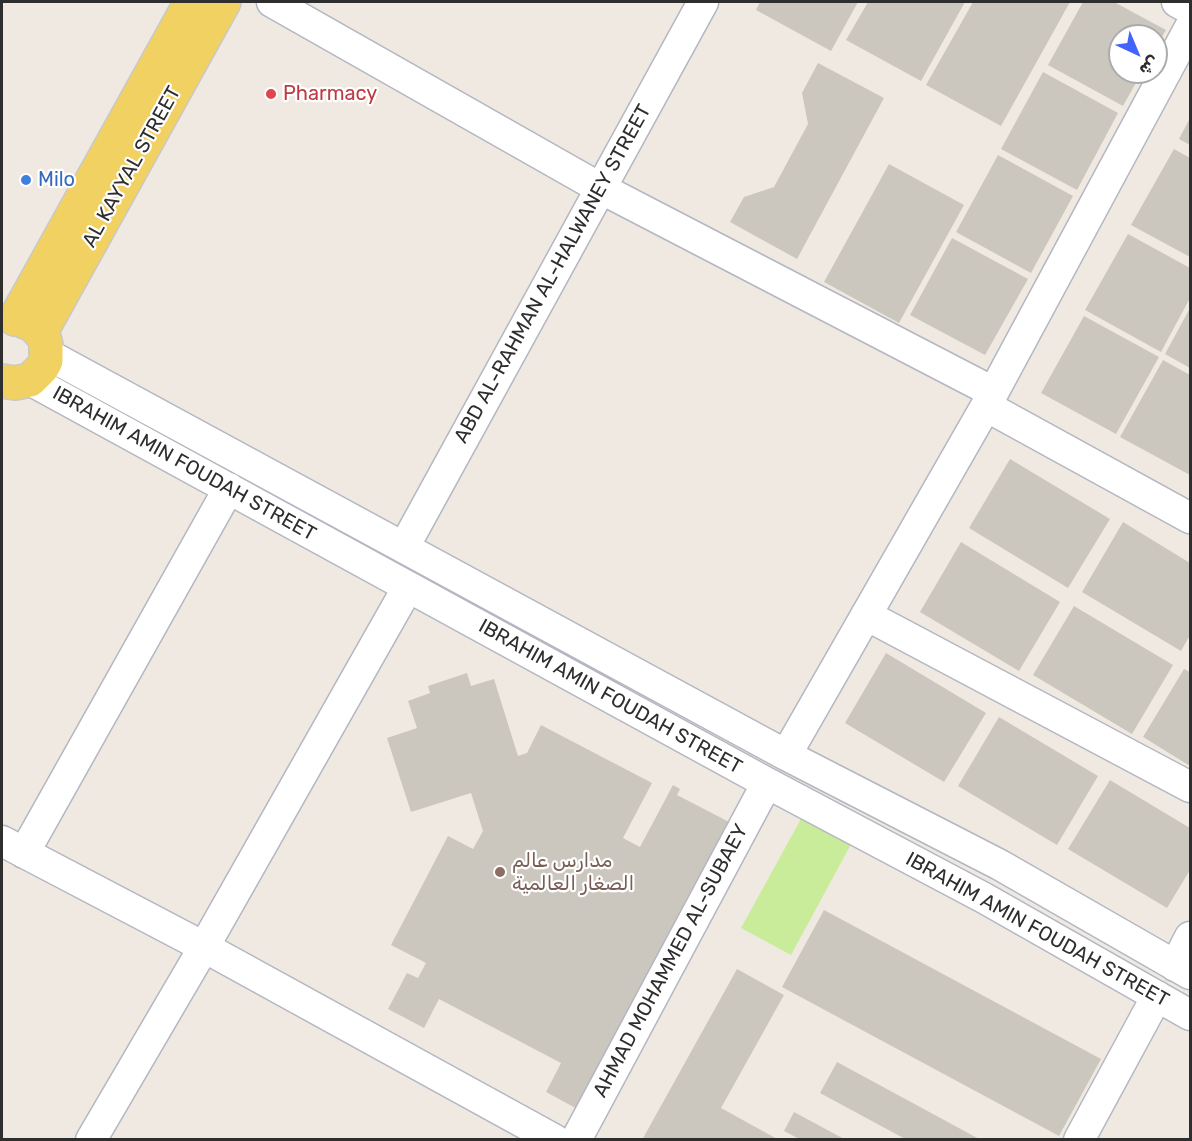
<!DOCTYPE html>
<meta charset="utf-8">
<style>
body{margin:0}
#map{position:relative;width:1192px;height:1141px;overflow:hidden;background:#efe9e1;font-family:Rubik,"Noto Sans Arabic",sans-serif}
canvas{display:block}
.frame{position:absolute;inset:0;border:3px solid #2e2e2e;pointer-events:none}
.north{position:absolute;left:1108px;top:24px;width:60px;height:60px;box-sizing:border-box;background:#fff;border:2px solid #ababab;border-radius:50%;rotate:136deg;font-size:16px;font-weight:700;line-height:24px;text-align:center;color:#2e2e2e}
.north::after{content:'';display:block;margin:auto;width:21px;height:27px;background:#4264fb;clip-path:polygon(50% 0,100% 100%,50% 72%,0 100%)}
</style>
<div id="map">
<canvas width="1192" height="1141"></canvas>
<div class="frame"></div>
<div class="north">ش</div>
</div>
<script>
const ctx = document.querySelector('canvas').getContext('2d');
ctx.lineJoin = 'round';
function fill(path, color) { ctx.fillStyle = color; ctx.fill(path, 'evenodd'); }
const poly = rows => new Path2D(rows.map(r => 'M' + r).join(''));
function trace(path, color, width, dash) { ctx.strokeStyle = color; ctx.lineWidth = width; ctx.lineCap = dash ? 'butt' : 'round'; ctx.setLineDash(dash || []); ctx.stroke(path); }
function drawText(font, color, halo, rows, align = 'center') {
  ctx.font = font + ' Rubik,"Noto Sans Arabic",sans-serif'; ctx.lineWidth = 4.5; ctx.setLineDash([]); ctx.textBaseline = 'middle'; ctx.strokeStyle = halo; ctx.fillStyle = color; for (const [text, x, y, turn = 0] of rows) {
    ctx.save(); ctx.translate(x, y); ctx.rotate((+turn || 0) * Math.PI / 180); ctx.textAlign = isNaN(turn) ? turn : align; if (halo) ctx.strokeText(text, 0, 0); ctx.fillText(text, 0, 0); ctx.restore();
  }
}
fill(poly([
 [807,808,856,835,791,955,741,928]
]), '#c9ec9a');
fill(poly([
 [760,2,858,2,831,51,756,10],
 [868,2,965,2,921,81,846,40],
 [973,2,1070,2,1001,126,926,85],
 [1083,2,1114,2,1166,30,1156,47,1156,36,1120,36,1120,72,1142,72,1123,106,1048,65],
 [818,63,884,98,797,259,730,222,744,197,774,187,808,124,802,93],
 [1043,72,1118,113,1077,190,1001,149],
 [1190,118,1190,145,1179,139],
 [1174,149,1190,158,1190,257,1131,225],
 [998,155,1073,196,1031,273,956,232],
 [889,164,964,205,899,323,824,282],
 [1128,234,1190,268,1190,298,1161,352,1085,310],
 [952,238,1028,279,985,355,910,315],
 [1190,308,1190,368,1165,354],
 [1084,316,1159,357,1116,434,1041,393],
 [1163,360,1190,375,1190,475,1120,437],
 [1010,459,1110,519,1068,588,969,528],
 [1123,522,1190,563,1190,635,1181,651,1082,592],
 [961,542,1060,602,1019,671,920,612],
 [1074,606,1173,665,1132,734,1033,675],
 [886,653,986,713,944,782,845,723],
 [1184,669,1190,672,1190,766,1143,737],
 [467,673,471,686,494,679,518,756,527,753,541,725,652,783,623,838,640,847,673,785,680,789,677,795,733,824,581,1111,546,1092,561,1063,439,999,424,1028,388,1009,407,973,418,978,426,963,391,945,448,836,473,849,483,831,471,793,411,812,387,738,417,728,408,701,430,693,428,686],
 [999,717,1098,776,1057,845,958,786],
 [1110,780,1190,828,1190,870,1167,908,1068,849],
 [824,910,1101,1059,1059,1136,782,987],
 [737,969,784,995,721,1108,779,1140,642,1140],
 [837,1062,981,1140,907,1140,820,1093],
 [794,1112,846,1140,801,1140,784,1131]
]), '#cbc7bf');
const minor = poly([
 [272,2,600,188,993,392],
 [1177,2,1190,9],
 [47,354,786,755,1000,865,1190,974],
 [30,380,767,783,984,898,1190,1015],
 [986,406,1190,518],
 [404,547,703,2],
 [866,615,1190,787],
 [786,755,986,406,1190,27],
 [2,841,204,947,555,1140],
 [24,853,229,488],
 [1175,966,1190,937],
 [91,1140,204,947,408,587],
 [576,1140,767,783],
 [1079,1140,1157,996]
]);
const major = poly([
 [15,319,191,2],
 [41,332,224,2],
 [2,381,15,383,30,380,42,368,46,361,46,345,44,337,33,325,23,321]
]);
trace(minor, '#b4b7c1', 33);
trace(major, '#c9c9c9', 36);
trace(minor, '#fff', 30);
trace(major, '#f2d163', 33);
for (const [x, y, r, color] of [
 [271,94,6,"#e0444e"],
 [26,180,6,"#3f7fe0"],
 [500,872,6,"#8d6e63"]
]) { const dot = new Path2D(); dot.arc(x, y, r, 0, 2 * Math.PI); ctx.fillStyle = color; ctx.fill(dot); trace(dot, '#fff', 2); }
drawText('20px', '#be3a42', '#fff', [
 ["Pharmacy",283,94]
], 'left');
drawText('20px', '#2e2e2e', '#fff', [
 ["AL KAYYAL STREET",132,167,-61],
 ["ABD AL-RAHMAN AL-HALWANEY STREET",553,274,-61],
 ["IBRAHIM AMIN FOUDAH STREET",184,464,29],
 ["IBRAHIM AMIN FOUDAH STREET",610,697,29],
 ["IBRAHIM AMIN FOUDAH STREET",1037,930,29],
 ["AHMAD MOHAMMED AL-SUBAEY",671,961,-62]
]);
drawText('20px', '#366cbe', '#fff', [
 ["Milo",38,180]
], 'left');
drawText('20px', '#785e54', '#fff', [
 ["مدارس عالم",512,861],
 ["الصغار العالمية",512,884]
], 'left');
</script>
